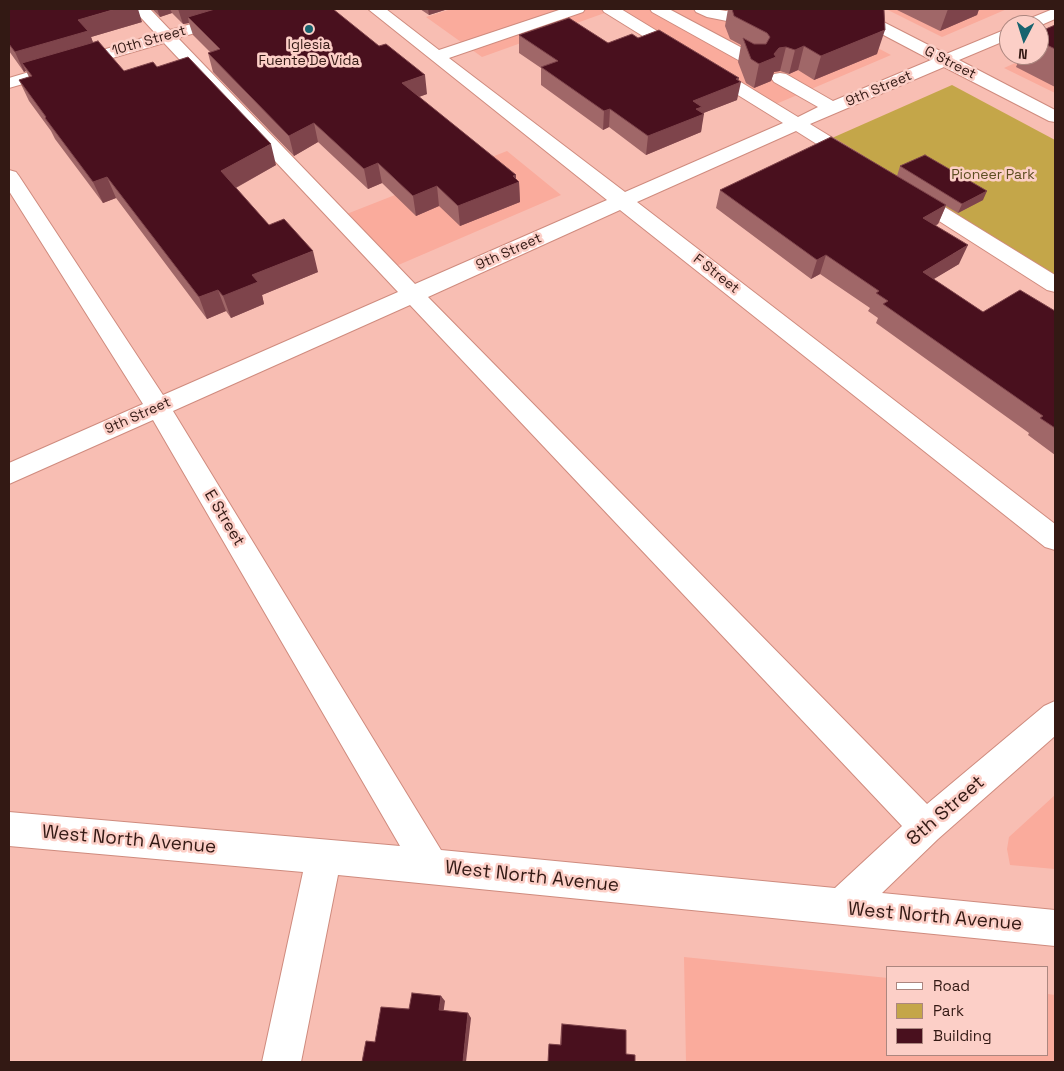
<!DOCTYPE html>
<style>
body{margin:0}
#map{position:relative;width:1064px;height:1071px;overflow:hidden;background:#f8beb3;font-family:"Space Grotesk",sans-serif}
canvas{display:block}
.frame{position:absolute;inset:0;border:10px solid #331914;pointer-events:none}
.legend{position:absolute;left:886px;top:966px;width:162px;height:90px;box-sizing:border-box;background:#fccfc7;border:1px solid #ac867f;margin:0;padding:6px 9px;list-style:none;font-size:15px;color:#331914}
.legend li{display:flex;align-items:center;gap:10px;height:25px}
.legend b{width:25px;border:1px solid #ac867f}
.north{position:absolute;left:999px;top:15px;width:50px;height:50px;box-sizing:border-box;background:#fccfc7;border:1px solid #ac867f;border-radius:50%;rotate:185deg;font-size:14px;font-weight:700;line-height:20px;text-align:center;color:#331914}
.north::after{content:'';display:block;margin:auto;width:18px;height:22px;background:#18636f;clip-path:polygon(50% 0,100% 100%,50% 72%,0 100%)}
</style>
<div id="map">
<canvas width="1064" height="1071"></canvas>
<div class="frame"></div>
<ul class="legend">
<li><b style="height:6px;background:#fff"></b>Road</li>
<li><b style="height:14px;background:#c4a649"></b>Park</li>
<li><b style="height:14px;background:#49101e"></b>Building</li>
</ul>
<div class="north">N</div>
</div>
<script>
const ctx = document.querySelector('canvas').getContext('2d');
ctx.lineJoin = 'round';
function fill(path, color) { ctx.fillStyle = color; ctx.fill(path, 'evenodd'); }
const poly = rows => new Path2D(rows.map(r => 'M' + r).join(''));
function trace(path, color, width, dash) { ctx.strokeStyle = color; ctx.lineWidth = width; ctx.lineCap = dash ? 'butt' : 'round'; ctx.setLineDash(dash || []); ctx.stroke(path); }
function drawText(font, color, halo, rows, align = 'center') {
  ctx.font = font + ' "Space Grotesk",sans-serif'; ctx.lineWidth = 5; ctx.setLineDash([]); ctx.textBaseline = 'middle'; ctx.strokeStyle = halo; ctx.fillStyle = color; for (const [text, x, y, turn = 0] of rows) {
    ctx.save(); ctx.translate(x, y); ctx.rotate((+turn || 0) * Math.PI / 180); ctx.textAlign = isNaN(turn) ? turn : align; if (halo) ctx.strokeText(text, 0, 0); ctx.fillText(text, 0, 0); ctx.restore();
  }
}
fill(poly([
 [451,9,804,9,891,55,769,107,613,10,482,57,426,17],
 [886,9,1007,9,942,37],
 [1055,45,1055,93,1004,68,1033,55,1039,55],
 [507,151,561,195,389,269,339,217],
 [1055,795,1055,869,1010,865,1007,849,1009,837],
 [684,957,888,978,888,1055,1048,1055,1048,994,1055,995,1055,1062,686,1062]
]), '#faab9c');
fill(poly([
 [952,85,1055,140,1055,285,898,186,832,138]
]), '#c4a649');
const minor = poly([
 [133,9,150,9,170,30,244,9,268,9,266,12,178,38,415,284,607,200,368,9,386,9,439,50,562,9,585,9,583,12,449,58,625,192,783,123,604,12,602,9,621,9,798,117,818,107,774,82,771,78,774,74,780,73,786,74,833,101,931,60,840,12,838,9,858,9,946,54,1009,28,1009,39,959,60,1055,110,1055,122,1049,121,944,67,810,124,864,157,867,161,864,165,857,167,850,165,796,131,637,202,1055,524,1055,550,1045,547,620,210,428,297,927,804,1044,706,1055,701,1055,736,938,839,882,893,1055,910,1055,946,338,875,301,1062,262,1062,303,872,9,846,9,812,400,846,153,420,9,484,9,463,143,404,9,191,9,170,16,172,19,176,163,395,398,292,164,43,9,88,9,78,156,34,133,9],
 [410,305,902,826,835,888,441,850,173,411,410,305],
 [650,9,669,9,761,58,763,62,761,66,749,66,652,12,650,9],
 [694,9,714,9,726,11,735,9,759,9,757,12,727,21,707,17,696,12,694,9],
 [1053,9,1055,9,1055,19,1039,26,1019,25,1021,22,1053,9],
 [910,188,917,190,1055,275,1055,292,1047,290,903,198,900,194,903,190,910,188]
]);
trace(minor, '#cf8b7e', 2);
fill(minor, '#fff');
fill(poly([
 [9,9,142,22,91,37,93,43,124,71,157,67,276,165,236,188,269,225,318,272,262,295,264,304,231,318,226,311,207,319,116,198,103,203,55,139,51,131,29,101,19,80,29,77,26,71,24,72,9,51],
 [152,9,333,9,427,94,419,97,516,175,516,179,519,182,520,202,460,226,439,206,416,216,382,183,368,189,318,142,294,156,213,72,208,53,210,52,193,35,189,23,183,24,172,13,160,17],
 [420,9,448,9,429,15],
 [728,9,882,9,877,54,814,80,798,70,789,74,780,71,774,72,771,81,754,88,746,83,738,62,741,45,730,39,725,26],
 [895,9,979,9,977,15,940,31],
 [1055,25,1055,87,1016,67,1021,55,1039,55,1039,32],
 [519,35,608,43,638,38,738,80,737,100,703,113,701,132,646,155,609,127,603,130,541,85,541,68,519,53],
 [900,166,983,200,958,213,946,206,938,224,936,225,959,264,933,279,983,312,1055,311,1055,455,1028,435,1029,433,876,323,878,318,868,311,870,308,820,274,811,279,716,208,720,190,897,176],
 [562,1024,626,1054,635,1062,548,1062,549,1044,560,1045,561,1028]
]), '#a06768');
fill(poly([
 [116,9,138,9,142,22,91,37,96,50,22,63,26,71,24,72,15,52,78,20],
 [157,9,170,9,172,13,160,17],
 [178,9,238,9,188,17,189,23,183,24],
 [428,9,448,9,429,15],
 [948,9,979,9,977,15,940,31],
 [885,30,877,54,814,80,821,56],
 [804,46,798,70,789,74,795,50],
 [786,47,780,71,774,72,771,81,754,88,759,64,774,54,779,48],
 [425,75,427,94,404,102,402,83],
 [739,78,738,83,741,82,737,100,701,114,704,114,701,132,646,155,648,136,693,101],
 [610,109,609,127,603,130,604,111],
 [314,123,318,142,294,156,289,136],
 [271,144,276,165,228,192,221,171],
 [378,163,382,183,368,189,364,169],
 [516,175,516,183,519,182,520,202,460,226,458,206],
 [107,177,116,198,103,203,93,182],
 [437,186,439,206,416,216,413,196],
 [987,191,983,200,958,213,962,204],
 [946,205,938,224,915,236,923,218],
 [968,245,959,264,914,291,923,272],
 [313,251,318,272,262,295,264,304,231,318,223,296,252,275],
 [826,255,820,274,811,279,817,260],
 [218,290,226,311,207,319,199,297],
 [441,996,445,1001,443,1015,439,1010],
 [468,1013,471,1018,466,1062,463,1062]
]), '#7e444b');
const building = poly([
 [9,9,116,9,78,20,88,31,15,52,9,44,9,9],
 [215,9,333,9,379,46,386,44,425,75,402,83,516,175,513,176,519,182,458,206,437,186,413,196,378,163,364,169,314,123,289,136,208,53,220,49,188,17,215,9],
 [732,9,882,9,884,10,885,30,821,56,804,46,795,50,786,47,779,48,774,54,776,57,759,64,751,59,743,38,754,44,766,44,770,37,767,33,734,16,732,9],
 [569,18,608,43,632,34,638,38,659,30,739,78,736,79,741,82,693,101,702,107,696,109,704,114,648,136,610,109,604,111,541,67,558,61,519,35,569,18],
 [1055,25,1055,49,1039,41,1039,32,1055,25],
 [98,41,124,71,153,62,157,67,188,57,271,144,221,171,269,225,284,219,313,251,252,275,258,282,223,296,218,290,199,297,107,177,93,182,45,118,46,117,19,80,32,76,22,63,98,41],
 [831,137,946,205,923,218,968,245,923,272,983,312,1020,290,1055,311,1055,428,1040,418,1043,416,883,304,888,301,876,293,879,291,826,255,817,260,720,190,831,137],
 [925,155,987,191,962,204,900,166,925,155],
 [412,993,441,996,439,1010,468,1013,463,1062,362,1062,366,1041,375,1042,381,1007,409,1009,412,993],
 [562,1024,626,1030,626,1054,635,1055,635,1062,548,1062,549,1044,561,1045,562,1024]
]);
fill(building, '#49101e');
trace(building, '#7e444b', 1);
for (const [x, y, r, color] of [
 [309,29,5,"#18636f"]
]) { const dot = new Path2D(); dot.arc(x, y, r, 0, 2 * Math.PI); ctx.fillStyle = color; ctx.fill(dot); trace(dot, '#fccfc7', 2); }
drawText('14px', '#331914', '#fccfc7', [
 ["10th Street",149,41,-16],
 ["G Street",950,63,27],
 ["9th Street",879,89,-23],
 ["9th Street",509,252,-24],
 ["F Street",716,274,38],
 ["9th Street",138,416,-24]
]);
drawText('14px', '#331914', '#fccfc7', [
 ["Iglesia",309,45],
 ["Fuente De Vida",309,61]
]);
drawText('14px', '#5d4e21', '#fccfc7', [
 ["Pioneer Park",993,175]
]);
drawText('16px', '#331914', '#fccfc7', [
 ["E Street",224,518,59]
]);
drawText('19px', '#331914', '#fccfc7', [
 ["8th Street",946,811,-41],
 ["West North Avenue",129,840,5],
 ["West North Avenue",532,877,6],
 ["West North Avenue",935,917,5]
]);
</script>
